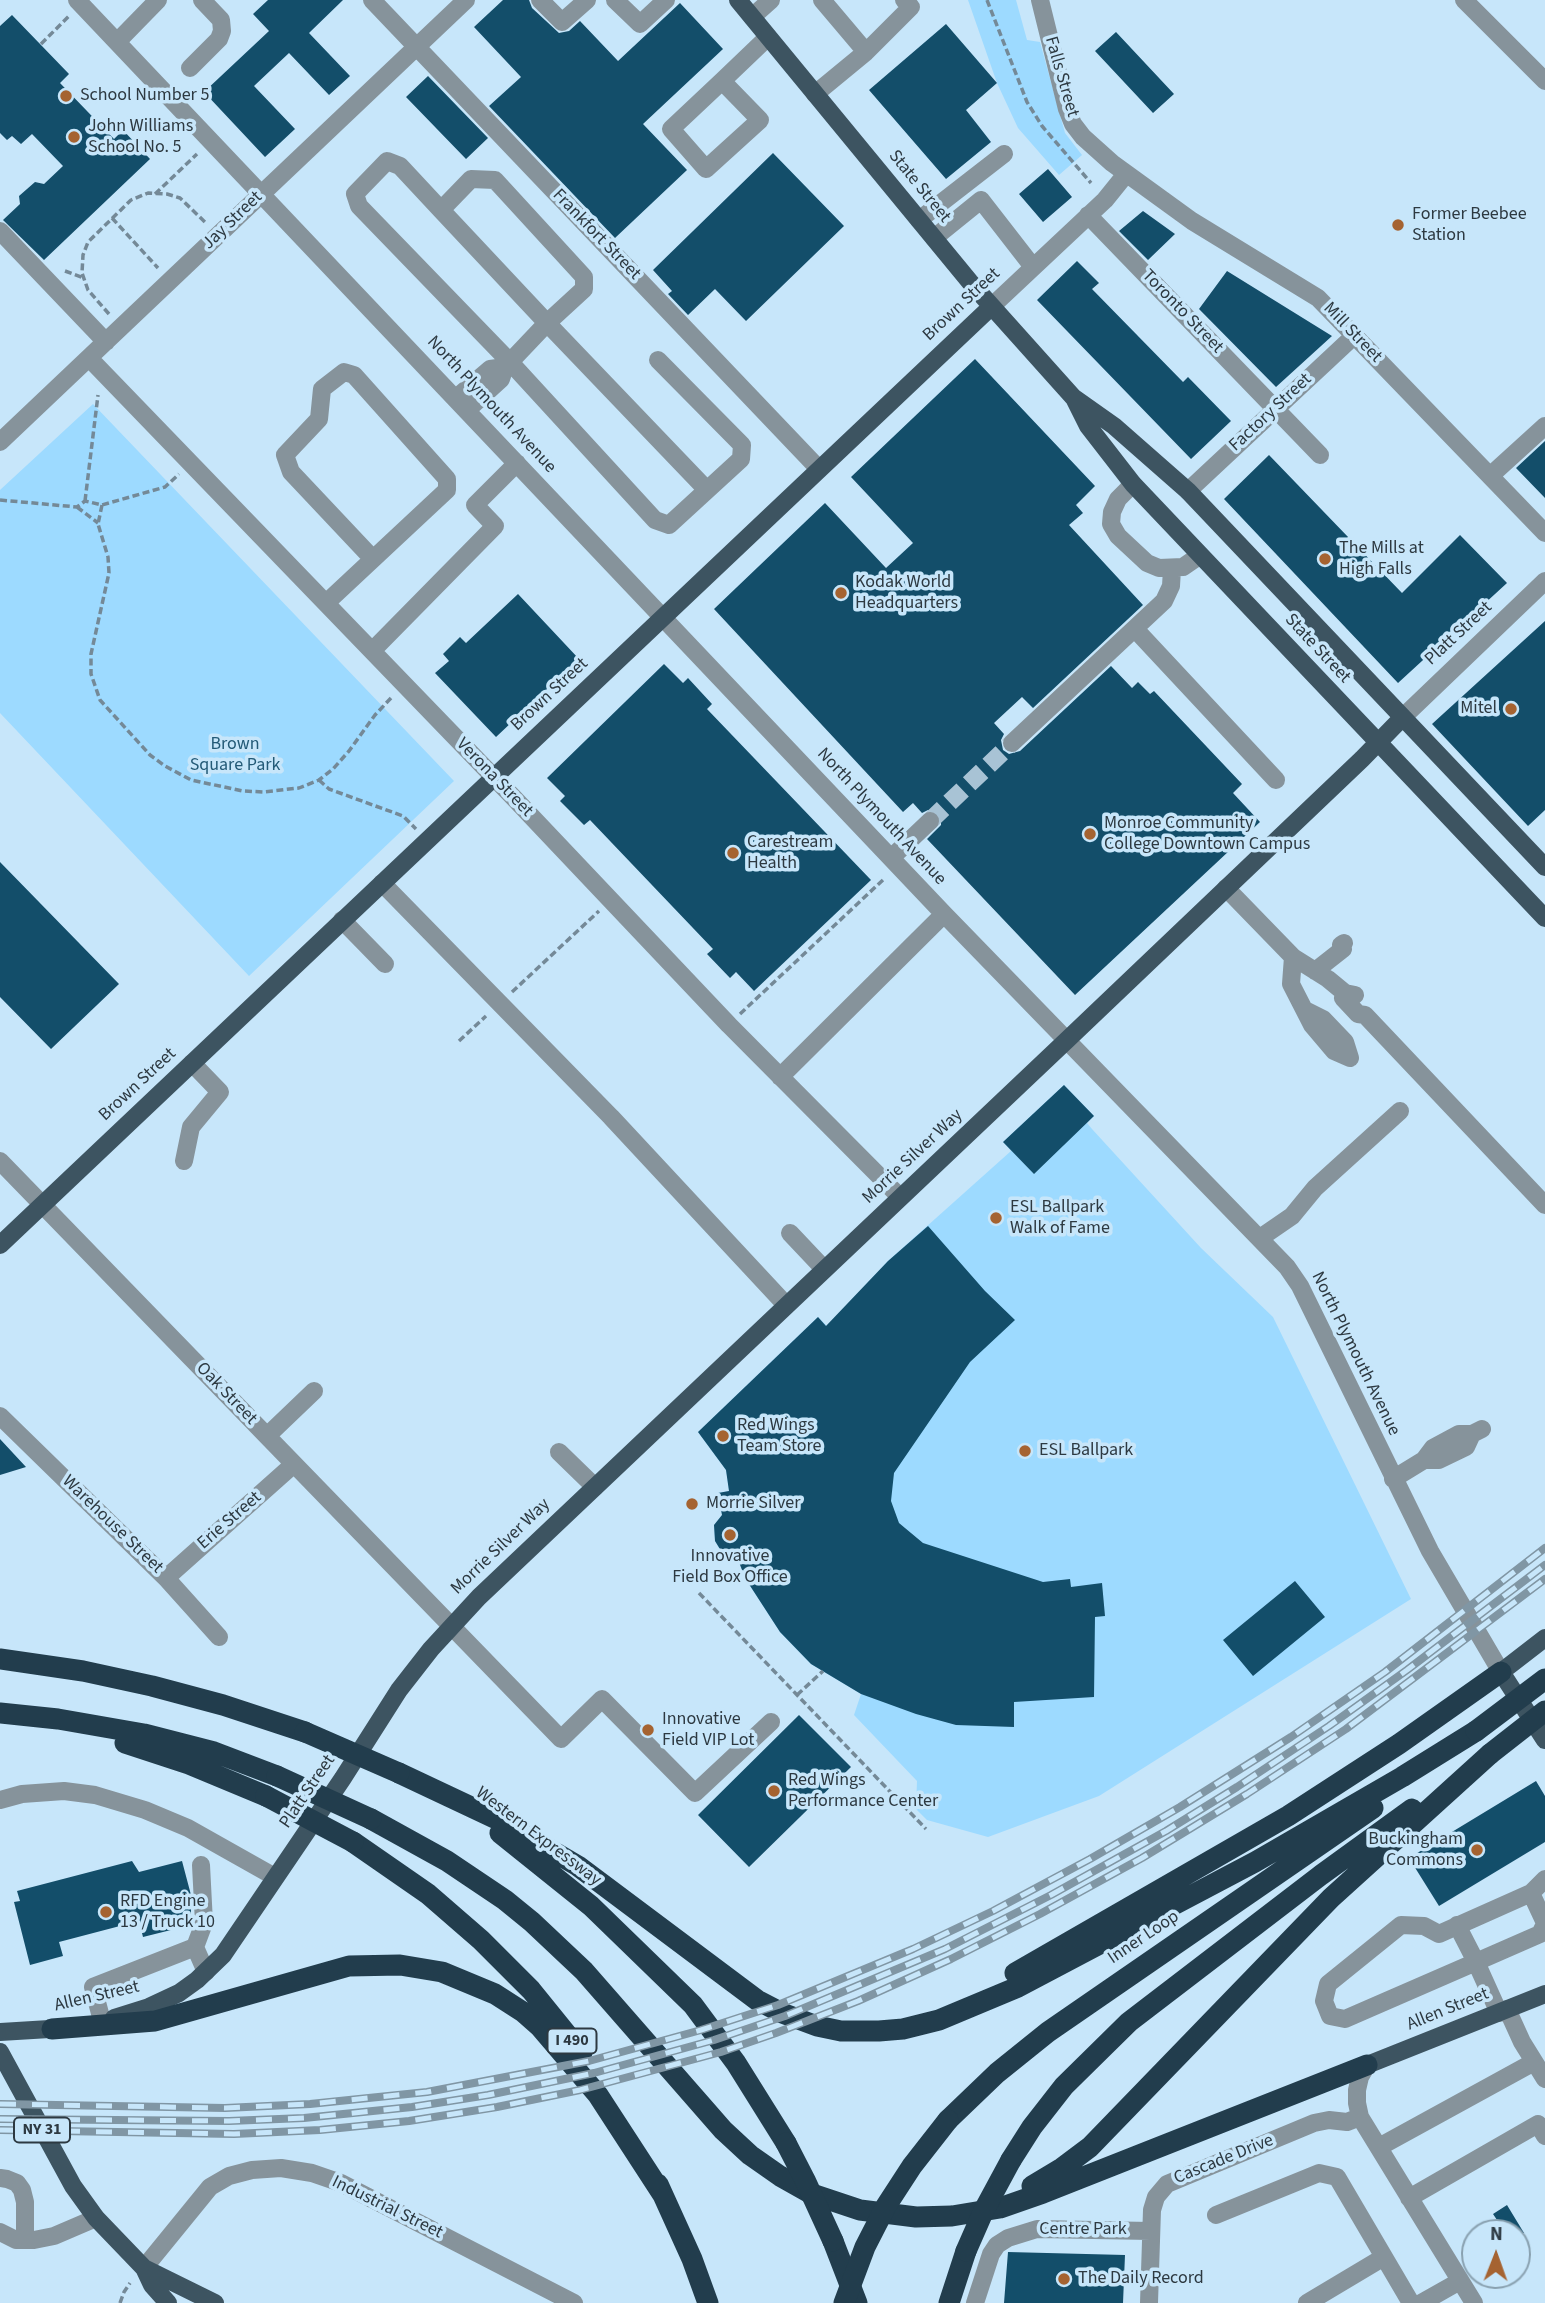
<!DOCTYPE html>
<style>
body{margin:0}
#map{position:relative;width:1545px;height:2303px;overflow:hidden;background:#c7e6fa;font-family:"Source Sans 3",sans-serif}
canvas{display:block}
.north{position:absolute;left:1461px;top:2219px;width:70px;height:70px;box-sizing:border-box;background:#c7e6fa;border:2px solid #89a1b0;border-radius:50%;rotate:1deg;font-size:19px;font-weight:700;line-height:28px;text-align:center;color:#2d3941}
.north::after{content:'';display:block;margin:auto;width:24px;height:32px;background:#a56331;clip-path:polygon(50% 0,100% 100%,50% 72%,0 100%)}
</style>
<div id="map">
<canvas width="1545" height="2303"></canvas>
<div class="north">N</div>
</div>
<script>
const ctx = document.querySelector('canvas').getContext('2d');
ctx.lineJoin = 'round';
function fill(path, color) { ctx.fillStyle = color; ctx.fill(path, 'evenodd'); }
const poly = rows => new Path2D(rows.map(r => 'M' + r).join(''));
function trace(path, color, width, dash) { ctx.strokeStyle = color; ctx.lineWidth = width; ctx.lineCap = dash ? 'butt' : 'round'; ctx.setLineDash(dash || []); ctx.stroke(path); }
function drawText(font, color, halo, rows, align = 'center') {
  ctx.font = font + ' "Source Sans 3",sans-serif'; ctx.lineWidth = 7; ctx.setLineDash([]); ctx.textBaseline = 'middle'; ctx.strokeStyle = halo; ctx.fillStyle = color; for (const [text, x, y, turn = 0] of rows) {
    ctx.save(); ctx.translate(x, y); ctx.rotate((+turn || 0) * Math.PI / 180); ctx.textAlign = isNaN(turn) ? turn : align; if (halo) ctx.strokeText(text, 0, 0); ctx.fillText(text, 0, 0); ctx.restore();
  }
}
fill(poly([
 [968,0,1016,0,1027,40,1040,42,1065,133,1082,155,1059,175,1018,128,997,83],
 [93,404,454,781,249,976,0,713,0,490],
 [1064,1085,1094,1116,1087,1123,1092,1129,1201,1248,1273,1317,1411,1599,1099,1796,988,1837,927,1820,916,1809,917,1781,854,1715,861,1694,811,1664,780,1632,745,1578,739,1562,731,1560,719,1548,715,1541,714,1525,722,1515,718,1493,729,1491,726,1470,698,1432,818,1317,827,1326,888,1261,1011,1151,1003,1142]
]), '#9ddaff');
fill(poly([
 [268,0,343,0,309,33,350,76,329,95,289,53,254,86,295,129,265,157,204,92,269,31,253,14],
 [503,0,529,0,532,8,559,33,569,31,580,21,618,61,680,3,723,49,643,124,687,170,615,238,489,106,521,77,474,27],
 [12,15,69,74,60,83,114,139,123,130,150,159,44,260,3,220,20,204,19,196,35,182,44,184,63,166,32,134,21,144,12,136,7,140,0,133,0,26],
 [946,24,997,83,966,110,991,142,946,179,869,90],
 [1116,32,1174,94,1153,113,1095,51],
 [428,76,488,138,466,159,406,97],
 [773,153,844,226,746,321,715,289,688,315,668,294,672,291,653,270],
 [1048,169,1072,197,1043,222,1019,194],
 [1143,211,1175,234,1148,260,1119,231],
 [1077,261,1099,283,1092,289,1183,382,1188,377,1231,421,1191,459,1037,300],
 [1227,271,1332,336,1276,387,1199,309],
 [975,359,1095,486,1076,505,1083,513,1069,525,1143,605,1033,708,1022,697,994,723,1004,734,1001,740,1003,750,1009,754,1020,751,1111,666,1132,688,1138,682,1150,694,1154,691,1242,784,1233,793,1260,822,1075,995,927,839,941,825,941,818,938,813,928,810,922,813,913,803,903,812,714,609,825,503,886,568,913,543,851,477],
 [1545,441,1545,498,1516,468],
 [1269,455,1402,593,1460,535,1507,583,1398,683,1224,499],
 [518,594,579,659,496,737,435,673,449,661,443,654,460,637,466,643],
 [1545,621,1545,810,1528,826,1432,724],
 [664,664,683,683,688,678,712,704,707,709,871,880,754,991,736,972,730,978,707,954,713,949,590,820,584,825,560,801,565,796,547,778],
 [0,862,119,984,51,1049,0,997],
 [1064,1085,1094,1116,1034,1174,1003,1142],
 [928,1226,985,1291,1015,1320,970,1362,894,1473,891,1501,899,1523,923,1543,1043,1582,1070,1579,1071,1587,1102,1583,1105,1616,1095,1617,1094,1697,1014,1702,1014,1727,956,1725,916,1714,861,1694,811,1664,780,1632,745,1578,739,1562,731,1560,723,1554,715,1541,714,1525,722,1515,718,1493,729,1491,726,1470,698,1432,818,1317,826,1326,888,1261],
 [0,1439,26,1467,0,1475],
 [1295,1581,1325,1617,1253,1676,1223,1640],
 [799,1715,851,1767,749,1867,698,1815],
 [1536,1781,1545,1796,1545,1842,1439,1906,1409,1858],
 [132,1861,139,1872,182,1861,191,1895,191,1925,143,1937,139,1921,59,1942,63,1956,30,1965,14,1902,20,1901,17,1891],
 [1507,2205,1524,2233,1474,2233,1497,2220,1493,2214],
 [1008,2252,1125,2255,1123,2303,1004,2303]
]), '#134e6a');
trace(poly([
 [930,821,1012,743]
]), '#a8c3d5', 18, [18, 9]);
trace(poly([
 [987,0,1027,102,1042,126,1091,183],
 [41,44,69,16],
 [155,194,197,154],
 [112,218,158,268],
 [65,271,84,278],
 [109,314,88,290,82,273,83,255,88,242,131,200,148,193,167,194,180,198,207,224],
 [0,500,77,507,85,501,102,505,165,487,179,474],
 [85,501,98,395],
 [102,505,98,524,108,557,109,573,91,654,91,674,100,700,150,755,165,766,191,780,243,791,263,792,299,788,319,780,333,769,349,751,375,715,391,698],
 [77,507,98,523],
 [319,780,329,789,403,816,416,829],
 [512,992,599,911],
 [740,1014,885,878],
 [459,1041,486,1016],
 [699,1593,926,1829],
 [797,1695,823,1671],
 [120,2303,124,2292,130,2283]
]), '#748997', 3.5, [7, 3.5]);
trace(poly([
 [77,0,944,914,1287,1267,1300,1286,1430,1551,1501,1672],
 [372,0,819,469],
 [540,0,562,22,587,0],
 [615,0,640,24,666,0],
 [1040,0,1067,109,1073,124,1083,137,1112,163,1192,221,1318,298,1545,533],
 [1464,0,1545,81],
 [752,17,771,0],
 [117,42,158,0],
 [866,52,911,7,904,0],
 [190,68,219,39,222,31,221,20,202,0],
 [722,81,760,120,706,169,671,129,722,81,768,37],
 [815,94,866,52,822,0],
 [441,210,471,179,495,180,584,277,584,289,547,323,441,210,400,166,387,161,355,194,359,206,510,362,547,323,707,490],
 [1088,215,1320,455],
 [919,220,1004,154],
 [0,231,106,342],
 [934,238,981,200,1033,267],
 [991,307,1105,200,1126,174],
 [89,358,513,797,729,1025,900,1197],
 [505,367,510,362,655,520,669,525,741,459,742,445,658,360],
 [456,398,490,369,505,367,501,379,467,410],
 [0,442,466,0],
 [1490,476,1545,426],
 [1133,484,1118,499,1112,512,1111,524,1118,536,1147,563,1159,568,1183,567,1199,556],
 [1188,491,1355,335],
 [326,603,447,490,447,479,354,375,344,372,322,389,319,419,285,455,291,472,372,558],
 [1135,629,1276,780],
 [372,651,495,526,475,505,517,463],
 [1402,718,1545,581],
 [1012,743,1164,601,1171,586,1172,569],
 [891,858,930,821],
 [382,883,611,1117,786,1305],
 [1226,888,1293,957,1328,979,1345,993,1355,995],
 [342,920,385,964],
 [1293,957,1291,984,1312,1025,1334,1051,1350,1058],
 [1315,971,1343,949,1341,945,1344,943],
 [1345,993,1343,998,1358,1014,1365,1015,1545,1205],
 [1307,1011,1323,1019,1345,1042,1350,1058],
 [780,1077,944,914],
 [0,1161,561,1739,602,1699,695,1793,771,1722],
 [184,1161,191,1127,220,1092,192,1063],
 [790,1233,824,1269],
 [1260,1238,1292,1216,1315,1188,1400,1111],
 [0,1416,166,1578,219,1637],
 [267,1436,314,1391],
 [559,1452,595,1487],
 [1424,1460,1439,1460,1466,1447,1472,1434],
 [1393,1479,1424,1460,1433,1448,1459,1434,1472,1434,1482,1429],
 [166,1578,294,1464],
 [0,1800,22,1794,64,1791,95,1795,145,1810,188,1828,275,1877],
 [201,1865,204,1923,195,1947,206,1972],
 [1531,1893,1545,1879],
 [1457,1925,1476,1962,1540,1934,1545,1924],
 [1507,2009,1522,2042,1545,2079],
 [1499,2013,1476,1962,1345,2019,1330,2016,1324,2001,1328,1984,1401,1925,1424,1926,1439,1934,1531,1893,1545,1923],
 [102,2021,93,1987,195,1947],
 [1367,2065,1360,2077,1357,2090,1357,2103,1360,2117,1474,2303],
 [1379,2147,1534,2062],
 [0,2178,7,2179,17,2183,22,2190,25,2202,25,2240],
 [1409,2198,1538,2124,1545,2136],
 [1216,2215,1319,2173,1337,2177,1411,2303],
 [0,2232,16,2240,34,2240,54,2236,96,2218],
 [144,2268,210,2187,229,2176,252,2170,281,2168,312,2173,341,2183,574,2303],
 [975,2303,991,2254,997,2245,1008,2238,1037,2229,1151,2231],
 [1149,2303,1152,2210,1156,2197,1167,2184,1314,2123,1329,2120,1347,2122,1360,2117],
 [1307,2303,1384,2257],
 [1421,2303,1460,2281]
]), '#86939b', 18);
trace(poly([
 [738,0,970,282,1073,397,1114,426,1188,491,1545,867],
 [1075,400,1088,426,1133,484,1545,918],
 [0,1245,991,307],
 [1545,1638,1501,1672,1545,1740],
 [114,2018,149,2007,179,1993,197,1980,223,1955,343,1778,399,1690,431,1649,479,1597,1067,1040,1362,759,1402,718],
 [0,2032,66,2028],
 [0,2052,73,2186,96,2218,144,2268,215,2303],
 [1367,2065,1545,1994],
 [144,2268,152,2285,168,2303]
]), '#3d5461', 18);
trace(poly([
 [0,1659,83,1671,152,1686,223,1705,305,1732],
 [0,1713,58,1719,144,1734,214,1752,277,1776],
 [125,1743,189,1764,266,1796],
 [399,1773,503,1822,578,1866,757,2000,782,2013,817,2026,841,2031,879,2031,903,2029,939,2020,1018,1987,1255,1862,1402,1777,1476,1731],
 [371,1819,447,1861,505,1900,532,1922,584,1971,723,2130,750,2155,780,2176,812,2194,860,2210,916,2217,952,2216,1000,2208,1043,2193,1367,2065],
 [500,1833,591,1906,693,2005,736,2063,786,2143],
 [353,1842,428,1894,481,1940,531,1990,582,2053],
 [1015,1973,1288,1816,1399,1744,1501,1672],
 [52,2029,155,2021,349,1966,400,1965,442,1972,495,1994,523,2012,540,2027,598,2095,663,2195],
 [948,2120,997,2073,1048,2032,1373,1808],
 [1011,2160,1032,2127,1064,2086,1129,2022,1321,1875,1412,1809],
 [658,2184,692,2259,708,2303],
 [1032,2186,1062,2168,1090,2147,1331,1898,1490,1754],
 [833,2241,857,2303],
 [949,2303,966,2251]
]), '#223d4d', 21);
const rail = poly([
 [0,2104,225,2108,310,2104,427,2092,589,2061,701,2030,778,2005,913,1949,993,1911,1090,1859,1180,1807,1291,1737,1385,1672,1545,1548],
 [0,2119,229,2121,304,2118,412,2107,488,2095,594,2073,714,2040,785,2016,945,1949,1051,1895,1166,1831,1237,1787,1329,1726,1407,1670,1545,1565],
 [0,2130,234,2134,320,2130,409,2121,497,2107,580,2090,721,2052,776,2033,858,2001,951,1959,1040,1914,1142,1858,1247,1794,1346,1729,1545,1579]
]);
trace(rail, '#8096a4', 8);
trace(rail, '#c7e6fa', 5, [16]);
trace(poly([
 [1476,1731,1545,1679],
 [305,1732,399,1773],
 [1490,1754,1545,1711],
 [277,1776,371,1819],
 [266,1796,353,1842],
 [786,2143,805,2180,833,2241],
 [966,2251,984,2210,1011,2160],
 [844,2303,865,2247,886,2206,912,2166,948,2120]
]), '#223d4d', 21);
for (const [x, y, r, color] of [
 [66,96,7,"#a56331"],
 [74,137,7,"#a56331"],
 [1398,225,7,"#a56331"],
 [1325,559,7,"#a56331"],
 [841,593,7,"#a56331"],
 [1511,709,7,"#a56331"],
 [1090,834,7,"#a56331"],
 [733,853,7,"#a56331"],
 [996,1218,7,"#a56331"],
 [723,1436,7,"#a56331"],
 [1025,1451,7,"#a56331"],
 [692,1504,7,"#a56331"],
 [730,1535,7,"#a56331"],
 [648,1730,7,"#a56331"],
 [774,1791,7,"#a56331"],
 [1477,1850,7,"#a56331"],
 [106,1912,7,"#a56331"],
 [1064,2279,7,"#a56331"]
]) { const dot = new Path2D(); dot.arc(x, y, r, 0, 2 * Math.PI); ctx.fillStyle = color; ctx.fill(dot); trace(dot, '#c7e6fa', 2.5); }
for (const [x, y, w] of [
 [572,2041,49],
 [42,2130,56]
]) { const box = new Path2D(); box.roundRect(x - w / 2, y - 12.5, w, 25, 5); ctx.fillStyle = '#c7e6fa'; ctx.fill(box); trace(box, '#2d3941', 2); }
drawText('bold 16px', '#2d3941', null, [
 ["I 490",572,2041],
 ["NY 31",42,2130]
]);
drawText('18px', '#2d3941', '#c7e6fa', [
 ["Falls Street",1061,77,74],
 ["State Street",919,187,51],
 ["Jay Street",233,221,-44],
 ["Frankfort Street",596,235,46],
 ["Brown Street",962,305,-43],
 ["Toronto Street",1182,312,46],
 ["Mill Street",1352,333,46],
 ["North Plymouth Avenue",491,405,47],
 ["Factory Street",1271,413,-43],
 ["Platt Street",1459,634,-43],
 ["State Street",1317,649,47],
 ["Brown Street",550,695,-43],
 ["Verona Street",494,778,46],
 ["North Plymouth Avenue",881,817,47],
 ["Brown Street",138,1085,-43],
 ["Morrie Silver Way",913,1157,-43],
 ["North Plymouth Avenue",1355,1354,64],
 ["Oak Street",226,1394,46],
 ["Erie Street",230,1521,-41],
 ["Warehouse Street",112,1525,44],
 ["Morrie Silver Way",501,1547,-44],
 ["Platt Street",308,1792,-56],
 ["Western Expressway",538,1837,37],
 ["Inner Loop",1144,1938,-34],
 ["Allen Street",97,1997,-13],
 ["Allen Street",1448,2010,-22],
 ["Cascade Drive",1224,2160,-22],
 ["Industrial Street",387,2208,26],
 ["Centre Park",1083,2230]
]);
drawText('18px', '#2d3941', '#c7e6fa', [
 ["School Number 5",80,96],
 ["John Williams",88,127],
 ["School No. 5",88,148],
 ["Former Beebee",1412,215],
 ["Station",1412,236],
 ["The Mills at",1339,549],
 ["High Falls",1339,570],
 ["Kodak World",855,583],
 ["Headquarters",855,604],
 ["Mitel",1497,709,"right"],
 ["Monroe Community",1104,824],
 ["College Downtown Campus",1104,845],
 ["Carestream",747,843],
 ["Health",747,864],
 ["ESL Ballpark",1010,1208],
 ["Walk of Fame",1010,1229],
 ["Red Wings",737,1426],
 ["Team Store",737,1447],
 ["ESL Ballpark",1039,1451],
 ["Morrie Silver",706,1504],
 ["Innovative",730,1557,"center"],
 ["Field Box Office",730,1578,"center"],
 ["Innovative",662,1720],
 ["Field VIP Lot",662,1741],
 ["Red Wings",788,1781],
 ["Performance Center",788,1802],
 ["Buckingham",1463,1840,"right"],
 ["Commons",1463,1861,"right"],
 ["RFD Engine",120,1902],
 ["13 / Truck 10",120,1923],
 ["The Daily Record",1078,2279]
], 'left');
drawText('18px', '#235a77', '#c7e6fa', [
 ["Brown",235,745],
 ["Square Park",235,766]
]);
</script>
